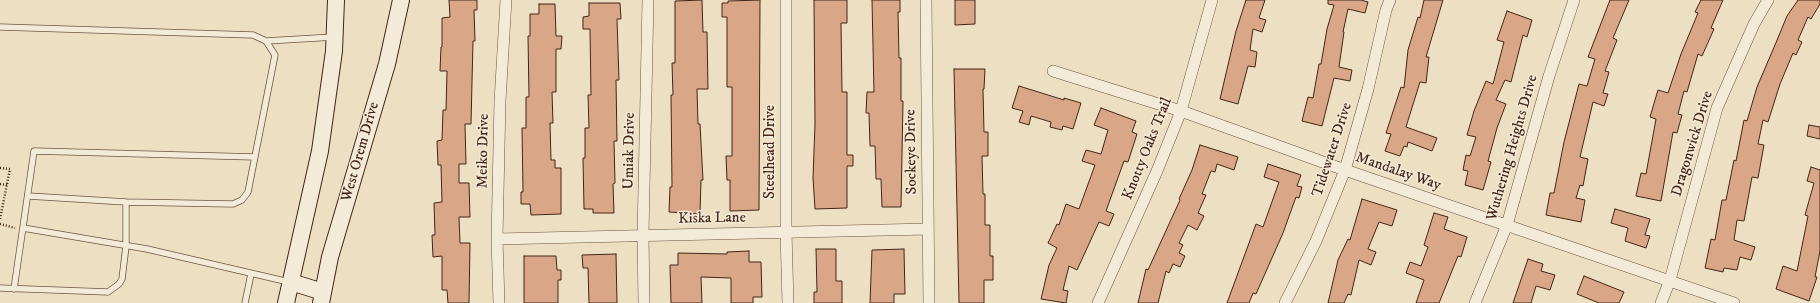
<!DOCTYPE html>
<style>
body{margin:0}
canvas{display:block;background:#ede0c2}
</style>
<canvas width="1820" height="303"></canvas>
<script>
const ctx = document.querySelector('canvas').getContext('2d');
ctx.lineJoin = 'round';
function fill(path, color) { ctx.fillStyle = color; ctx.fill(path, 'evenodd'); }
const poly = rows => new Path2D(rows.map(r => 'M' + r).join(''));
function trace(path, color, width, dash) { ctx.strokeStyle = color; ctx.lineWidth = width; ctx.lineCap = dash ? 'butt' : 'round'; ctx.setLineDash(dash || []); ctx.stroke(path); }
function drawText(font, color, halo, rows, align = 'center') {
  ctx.font = font + ' "IM FELL DW Pica",serif'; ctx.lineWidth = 3; ctx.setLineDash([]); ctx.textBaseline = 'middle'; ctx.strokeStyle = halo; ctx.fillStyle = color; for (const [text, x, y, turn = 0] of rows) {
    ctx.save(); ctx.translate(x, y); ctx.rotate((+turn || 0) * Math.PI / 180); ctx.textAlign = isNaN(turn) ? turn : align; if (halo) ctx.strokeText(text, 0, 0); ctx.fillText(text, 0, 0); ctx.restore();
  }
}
const building = poly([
 [449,0,477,0,477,10,474,10,475,41,473,41,471,124,465,124,466,164,459,164,459,183,469,183,470,217,459,217,460,243,470,243,469,303,448,303,447,290,442,290,442,256,433,257,432,235,435,235,434,203,442,202,441,165,438,165,437,141,442,140,443,110,446,110,447,71,440,71,441,47,442,47,442,18,450,17,449,0],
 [702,0,703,32,707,32,708,89,697,89,698,124,700,124,703,180,701,180,700,214,669,212,670,187,672,187,671,95,673,95,672,63,675,63,675,1,702,0],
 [760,0,759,210,730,211,730,180,727,180,726,156,732,156,732,87,727,87,727,17,722,17,722,3,728,3,728,1,760,0],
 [814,0,847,0,847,23,841,23,842,92,847,92,847,155,853,155,853,166,847,166,847,208,815,209,813,178,815,124,814,0],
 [872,0,900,0,900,12,898,12,899,58,901,58,901,101,903,101,901,207,882,207,881,179,876,179,875,146,870,146,869,113,866,113,867,92,874,92,872,0],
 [955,0,975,0,975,24,955,25,955,0],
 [1246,0,1265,0,1259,18,1266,20,1262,32,1253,29,1250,50,1257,52,1255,67,1248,66,1238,104,1220,99,1236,31,1246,0],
 [1328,0,1361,0,1368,2,1365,13,1348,9,1343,32,1344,32,1339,67,1352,70,1350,81,1334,78,1322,126,1302,121,1308,97,1313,98,1319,64,1321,64,1327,29,1334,5,1328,4,1328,0],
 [1424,0,1443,0,1426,57,1429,57,1426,83,1420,82,1406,127,1437,138,1432,151,1408,142,1407,147,1404,146,1400,156,1385,151,1391,134,1386,133,1401,87,1404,88,1408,50,1418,17,1420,18,1424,0],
 [1610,0,1629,0,1613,38,1617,40,1605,71,1609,72,1603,93,1608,94,1604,106,1593,102,1580,157,1588,159,1583,186,1580,185,1576,198,1585,200,1581,222,1546,215,1550,193,1554,193,1564,142,1579,84,1587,86,1595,59,1588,57,1610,0],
 [1701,0,1723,0,1711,28,1714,29,1702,56,1698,54,1687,92,1684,91,1678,114,1682,115,1677,133,1673,132,1661,201,1636,196,1641,173,1646,174,1656,119,1650,117,1658,90,1668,93,1681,54,1698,13,1695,12,1701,0],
 [1798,0,1820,0,1820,4,1811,19,1808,17,1798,40,1802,42,1796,55,1793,53,1780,84,1768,122,1763,120,1758,144,1764,145,1758,178,1752,177,1744,221,1737,220,1734,240,1755,247,1751,260,1740,257,1737,270,1724,268,1723,272,1705,268,1711,239,1715,240,1722,200,1726,200,1734,160,1736,161,1744,120,1747,121,1757,87,1775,45,1787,16,1798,0],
 [589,3,620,3,621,19,617,19,619,80,616,80,617,141,614,141,615,183,613,184,614,213,593,213,593,209,584,209,583,158,585,158,585,128,589,128,588,95,591,95,590,29,583,29,583,17,589,16,589,3],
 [539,4,555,4,556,36,562,36,561,49,556,49,556,92,552,92,553,123,550,123,551,160,555,160,555,168,561,168,561,214,531,215,530,204,521,204,521,192,523,192,522,128,526,128,526,97,529,97,528,36,530,36,530,14,539,14,539,4],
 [1507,11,1532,20,1527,37,1523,35,1511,82,1505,80,1496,100,1506,104,1497,128,1488,161,1491,162,1483,190,1465,185,1468,171,1463,170,1466,155,1470,156,1476,137,1467,135,1474,111,1486,81,1493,84,1504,42,1497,40,1507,11],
 [954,69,985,69,984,89,983,89,984,132,988,132,988,156,982,156,983,194,985,194,985,225,990,225,990,256,993,256,993,280,984,280,984,303,959,303,954,69],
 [1019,86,1064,100,1064,98,1081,103,1073,129,1063,126,1062,130,1050,127,1051,122,1031,116,1029,125,1019,122,1023,111,1012,108,1019,86],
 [1101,108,1136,121,1132,132,1137,134,1128,162,1124,161,1106,211,1114,214,1109,226,1099,222,1077,270,1069,266,1063,290,1068,291,1066,303,1041,299,1049,265,1057,248,1048,243,1057,224,1059,225,1066,204,1079,209,1095,165,1082,161,1086,150,1101,154,1108,130,1094,125,1101,108],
 [1809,125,1820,127,1820,139,1807,136,1809,125],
 [1200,145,1238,157,1234,170,1217,164,1215,172,1211,171,1202,194,1206,195,1198,213,1204,216,1197,230,1188,225,1179,243,1183,245,1179,253,1185,256,1180,267,1173,264,1169,273,1166,271,1158,303,1138,303,1146,269,1148,270,1180,200,1179,199,1192,170,1200,145],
 [1268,164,1301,175,1297,186,1302,187,1299,198,1296,197,1283,233,1256,294,1253,293,1249,303,1227,303,1256,224,1263,227,1279,182,1264,177,1268,164],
 [1811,167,1820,170,1820,251,1815,277,1817,277,1809,301,1776,289,1783,266,1797,271,1808,216,1805,215,1814,183,1807,181,1811,167],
 [1362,199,1397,210,1392,226,1379,222,1368,249,1376,252,1371,265,1359,260,1351,295,1348,294,1344,303,1328,303,1338,260,1348,239,1350,240,1362,199],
 [1615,209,1650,219,1645,235,1650,236,1646,248,1625,241,1628,228,1611,223,1615,209],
 [1434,213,1448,217,1444,229,1467,237,1461,257,1458,256,1439,303,1416,303,1424,280,1406,273,1410,262,1421,266,1428,247,1424,245,1434,213],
 [816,249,836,249,836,281,842,281,842,303,814,303,814,292,817,292,816,249],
 [904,249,905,294,894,294,894,303,870,303,872,250,904,249],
 [749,251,749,262,761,262,762,297,753,297,753,303,731,303,731,278,701,277,702,303,671,303,670,265,678,265,678,253,727,254,727,252,749,251],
 [616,254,617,303,589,303,588,268,583,268,582,255,616,254],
 [524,256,556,256,557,270,561,270,561,280,558,280,558,303,524,303,524,256],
 [1528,259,1543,264,1541,271,1555,275,1550,290,1536,286,1531,303,1513,303,1528,259],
 [1584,276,1624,292,1619,303,1599,303,1577,294,1584,276]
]);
fill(building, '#d9a787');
trace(building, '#442518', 1);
const service = poly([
 [0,27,253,35,266,41,275,55,248,192,242,200,233,204,126,202,126,246,122,279,119,284,108,292,0,288],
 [266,41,334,37],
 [28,196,126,202],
 [23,228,147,249,289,282],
 [14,289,34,151,255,157],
 [245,303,251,274]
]);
const minor = poly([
 [786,0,786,232,788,303],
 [926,0,929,303],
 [1053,71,1181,111,1345,170,1734,303],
 [497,239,928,229],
 [499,303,497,239,500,101,506,0],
 [644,303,643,235,648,0],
 [1098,303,1157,171,1181,111,1212,0],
 [1285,303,1316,241,1345,170,1368,89,1386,10,1390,0],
 [1475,303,1507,225,1549,76,1574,0],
 [1661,303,1670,280,1717,108,1754,24,1768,0]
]);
const secondary = poly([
 [291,282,323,292],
 [286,303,320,151,334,51,336,0],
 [321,303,330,257,387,64,401,0]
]);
trace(service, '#6e5442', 7);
trace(minor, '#6e5442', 12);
trace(secondary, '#442518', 18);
trace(poly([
 [0,168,10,169,0,219],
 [0,184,7,185],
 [0,224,15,228]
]), '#442518', 2.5, [1, 2]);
trace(service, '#f3ebd7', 5.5);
trace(minor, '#f3ebd7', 11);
trace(secondary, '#f3ebd7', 16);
drawText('15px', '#442518', '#f3ebd7', [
 ["Dragonwick Drive",1693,144,-73],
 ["Wuthering Heights Drive",1513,148,-74],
 ["Knotty Oaks Trail",1148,149,-68],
 ["Tidewater Drive",1333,150,-72],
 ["Meiko Drive",484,151,-89],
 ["Umiak Drive",630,151,-89],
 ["West Orem Drive",361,152,-74],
 ["Steelhead Drive",771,152,-90],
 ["Sockeye Drive",912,152,-91],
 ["Mandalay Way",1398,172,19],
 ["Kiska Lane",712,219,-1]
]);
</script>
